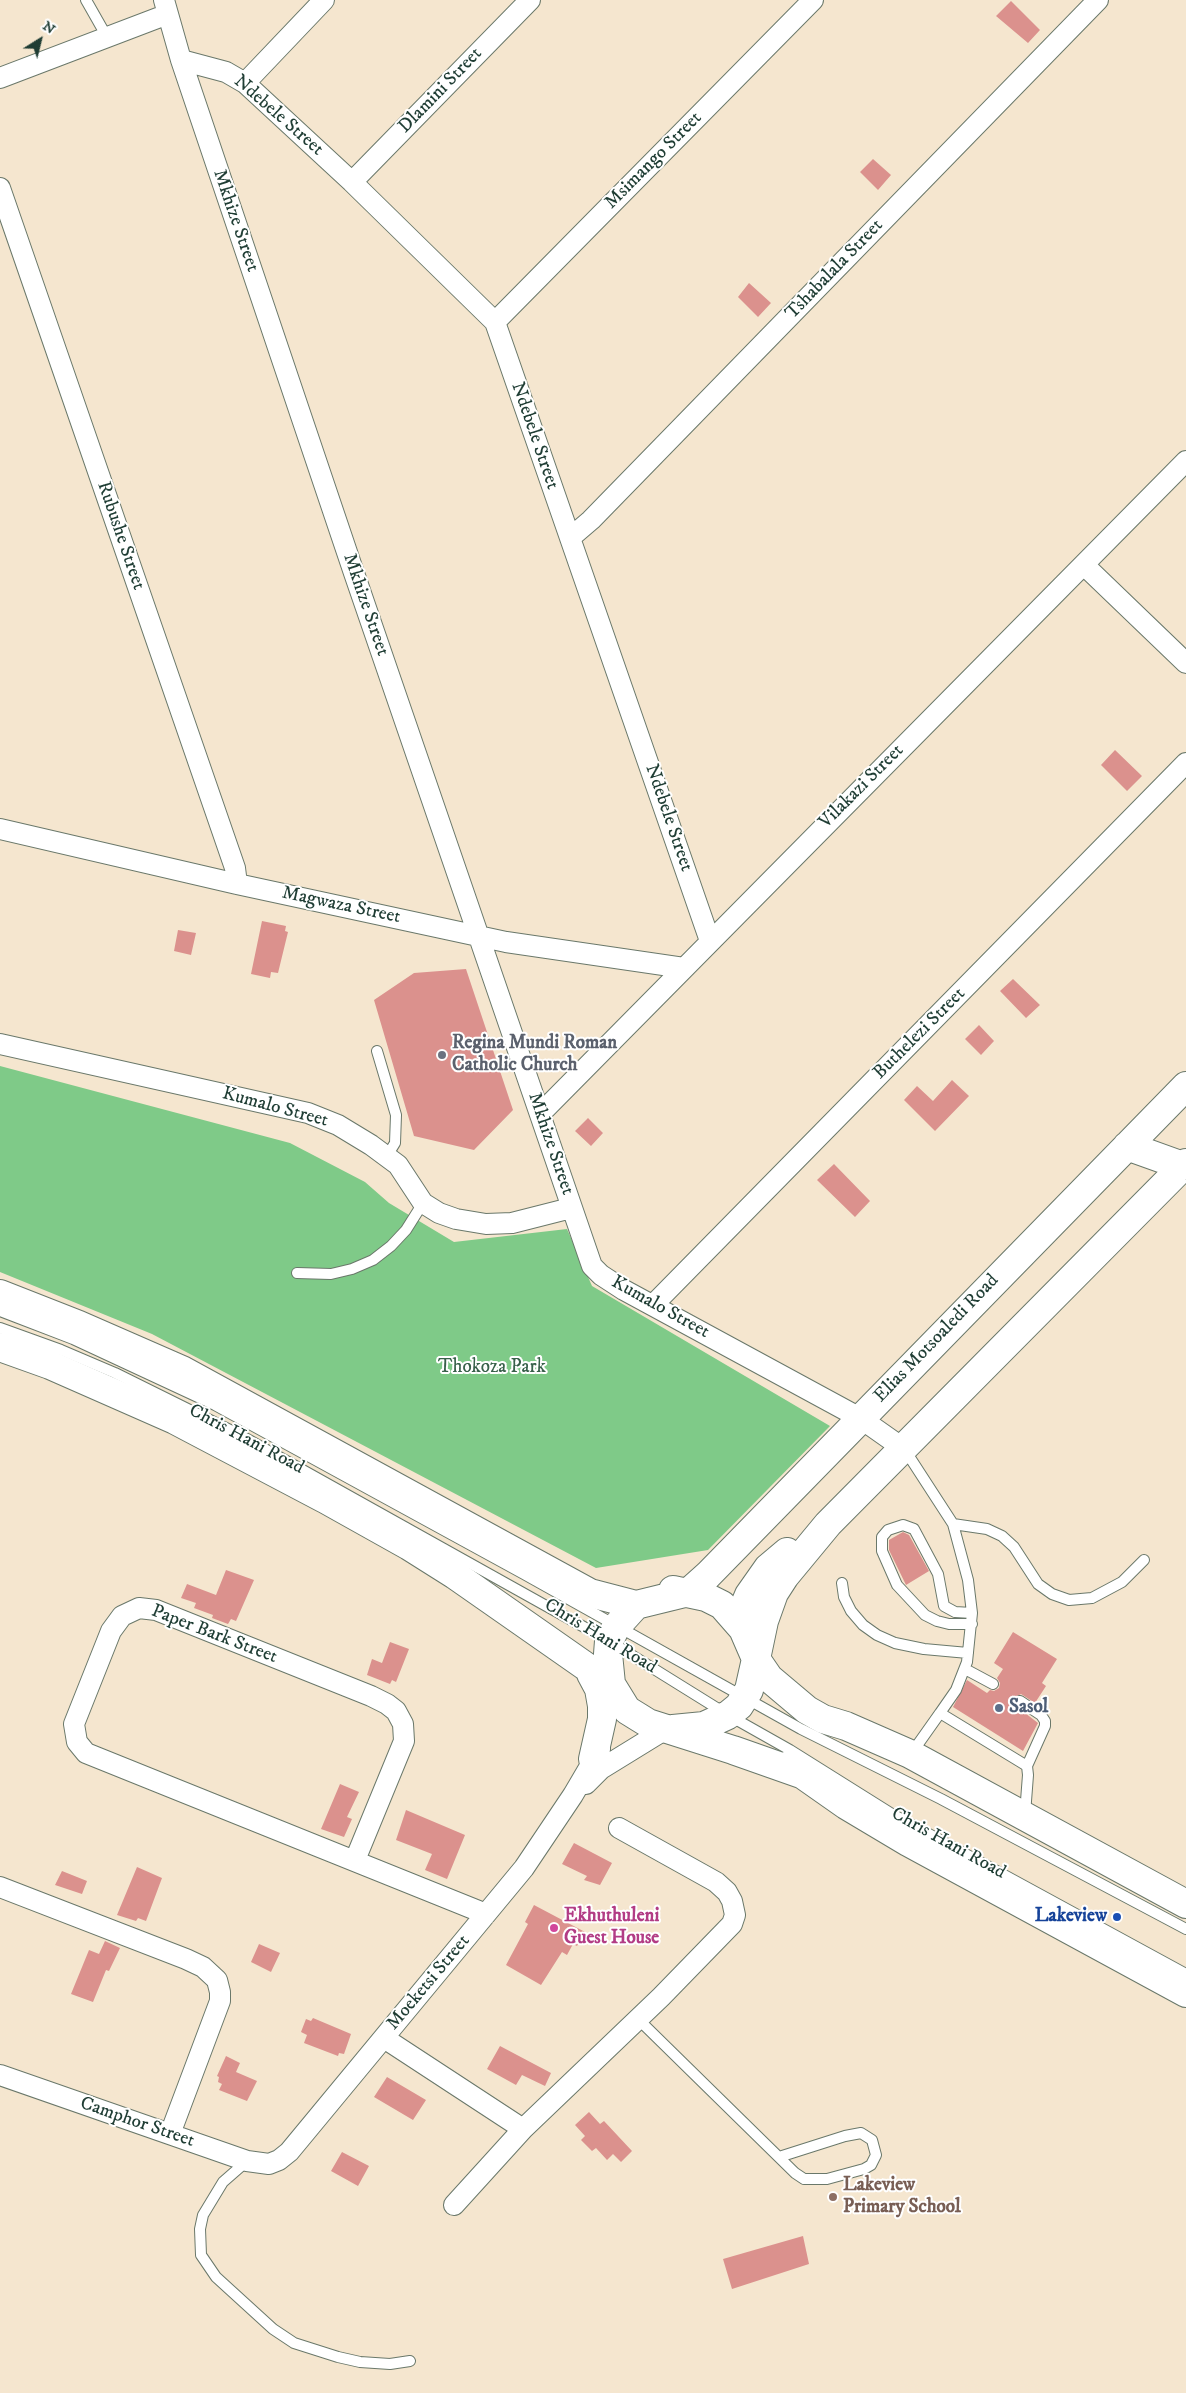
<!DOCTYPE html>
<style>
body{margin:0}
#map{position:relative;width:1186px;height:2393px;overflow:hidden;background:#f5e6cf;font-family:"IM FELL DW Pica",serif}
canvas{display:block}
.north{position:absolute;left:15px;top:15px;width:50px;height:50px;-webkit-text-stroke:4px #fff;paint-order:stroke;rotate:36deg;font-size:14px;font-weight:700;line-height:20px;text-align:center;color:#1f3d34}
.north::after{content:'';display:block;margin:auto;width:18px;height:22px;background:#1f3d34;clip-path:polygon(50% 0,100% 100%,50% 72%,0 100%)}
</style>
<div id="map">
<canvas width="1186" height="2393"></canvas>
<div class="north">N</div>
</div>
<script>
const ctx = document.querySelector('canvas').getContext('2d');
ctx.lineJoin = 'round';
function fill(path, color) { ctx.fillStyle = color; ctx.fill(path, 'evenodd'); }
const poly = rows => new Path2D(rows.map(r => 'M' + r).join(''));
function trace(path, color, width, dash) { ctx.strokeStyle = color; ctx.lineWidth = width; ctx.lineCap = dash ? 'butt' : 'round'; ctx.setLineDash(dash || []); ctx.stroke(path); }
function drawText(font, color, halo, rows, align = 'center') {
  ctx.font = font + ' "IM FELL DW Pica",serif'; ctx.lineWidth = 4; ctx.setLineDash([]); ctx.textBaseline = 'middle'; ctx.strokeStyle = halo; ctx.fillStyle = color; for (const [text, x, y, turn = 0] of rows) {
    ctx.save(); ctx.translate(x, y); ctx.rotate((+turn || 0) * Math.PI / 180); ctx.textAlign = isNaN(turn) ? turn : align; if (halo) ctx.strokeText(text, 0, 0); ctx.fillText(text, 0, 0); ctx.restore();
  }
}
fill(poly([
 [0,1066,290,1143,365,1182,389,1203,454,1242,567,1229,592,1286,830,1426,708,1550,596,1568,152,1334,0,1272]
]), '#7fca88');
fill(poly([
 [1011,1,1040,30,1028,43,996,16],
 [873,159,891,175,878,190,860,172],
 [749,283,771,303,758,317,738,297],
 [1115,750,1142,776,1127,791,1101,765],
 [262,921,286,926,285,931,288,932,278,973,271,972,270,978,251,974],
 [178,930,196,933,191,955,174,951],
 [466,969,513,1110,474,1150,414,1136,374,1000,414,973],
 [1013,979,1040,1005,1026,1018,1000,991],
 [979,1025,994,1041,981,1055,965,1039],
 [952,1080,969,1096,935,1131,904,1100,917,1086,933,1101],
 [588,1118,603,1133,591,1146,575,1131],
 [834,1164,870,1201,855,1217,817,1180],
 [903,1532,909,1535,929,1571,906,1585,889,1550,889,1540],
 [226,1570,254,1580,236,1621,231,1619,228,1624,212,1618,213,1615,194,1608,196,1603,181,1598,187,1584,216,1595],
 [1013,1632,1057,1659,1042,1683,1046,1686,1035,1703,1021,1694,1014,1698,1016,1706,1038,1723,1023,1751,953,1707,967,1680,987,1693,990,1690,994,1691,999,1688,1000,1683,997,1678,1003,1669,994,1663],
 [390,1642,409,1649,396,1682,392,1680,390,1684,367,1675,372,1659,382,1663],
 [340,1784,359,1792,347,1817,352,1819,344,1837,321,1829],
 [406,1810,465,1835,447,1879,425,1870,432,1854,396,1840],
 [574,1843,612,1863,600,1885,584,1880,587,1876,562,1864],
 [137,1867,162,1878,146,1921,138,1918,136,1921,117,1915],
 [62,1871,87,1881,82,1894,55,1885],
 [534,1905,585,1932,577,1946,573,1944,567,1955,562,1952,541,1985,506,1965,528,1924,525,1922],
 [105,1941,120,1948,109,1971,106,1970,93,2002,71,1994,89,1950,99,1954],
 [259,1944,280,1953,271,1972,251,1962],
 [313,2018,351,2034,344,2054,339,2053,338,2056,304,2043,307,2035,301,2032,306,2019,311,2021],
 [500,2046,551,2073,545,2086,522,2075,516,2085,487,2069],
 [226,2056,240,2063,236,2072,257,2081,247,2101,219,2090,222,2084,218,2082,219,2077,217,2076],
 [387,2077,426,2100,413,2120,374,2097],
 [589,2112,600,2124,604,2121,632,2151,621,2162,613,2154,607,2160,596,2148,592,2151,581,2140,585,2136,575,2125],
 [342,2152,369,2166,358,2186,331,2171],
 [803,2236,809,2264,732,2289,723,2259]
]), '#db918d');
const service = poly([
 [86,0,107,37],
 [377,1051,396,1115,395,1143,387,1156],
 [297,1273,331,1274,352,1269,373,1260,391,1246,406,1230,423,1203],
 [0,1311,73,1339,215,1405,524,1574,801,1729,941,1799,1186,1929],
 [0,1328,61,1350,115,1373,240,1435,609,1641,728,1715,790,1750,892,1814,1186,1974],
 [905,1450,953,1524,968,1580,972,1613,967,1662,956,1690,940,1713],
 [953,1524,987,1529,1002,1536,1014,1547,1038,1584,1052,1594,1069,1600,1092,1598,1122,1582,1144,1560],
 [842,1583,844,1597,851,1611,863,1625,877,1635,895,1643,924,1649,968,1653],
 [972,1613,955,1612,944,1606,938,1574,914,1529,903,1525,888,1530,882,1537,882,1551,897,1585,925,1615,937,1621,949,1624,972,1624],
 [965,1669,993,1684],
 [1020,1701,1041,1715,1045,1721,1045,1726,1027,1766],
 [911,1754,940,1713,1027,1766,1028,1775,1025,1814],
 [638,2019,795,2173,804,2179,827,2179,864,2169,871,2165,876,2155,872,2140,861,2133,845,2136,779,2157],
 [247,2161,223,2182,203,2215,200,2229,201,2255,216,2277,273,2329,294,2343,338,2357,360,2362,390,2364,410,2361]
]);
const minor = poly([
 [164,0,181,60,354,573,592,1266,601,1275,624,1290,860,1418,904,1449],
 [181,60,226,72,245,83,352,182,495,322,710,941],
 [0,78,168,14],
 [245,83,324,0],
 [352,182,530,0],
 [0,188,235,868,237,884],
 [495,322,813,0],
 [570,538,591,520,1098,0],
 [1084,565,1186,663],
 [0,829,237,884,506,942,684,968],
 [0,1044,308,1113,338,1125,371,1145,398,1165,423,1203,439,1213,456,1219,486,1224,512,1223,571,1208],
 [540,1114,1186,461],
 [653,1305,1186,763],
 [586,1784,601,1769,666,1729],
 [355,1860,404,1741,403,1724,396,1711,387,1704,371,1696,156,1610,139,1608,122,1616,111,1631,74,1724,77,1742,86,1753,486,1914],
 [0,1887,186,1959,203,1967,217,1980,220,1992,220,2001,170,2134],
 [384,2038,523,2129],
 [0,2075,247,2161,269,2164,279,2160,289,2152,524,1868,573,1795,600,1749],
 [454,2205,523,2129,661,1997,732,1924,735,1915,732,1901,727,1892,716,1882,619,1828]
]);
const secondary = poly([
 [1127,1146,1183,1166],
 [1186,1163,828,1524,785,1576,774,1593,764,1621,756,1659,769,1678,807,1710,823,1719,846,1726,910,1754,1186,1904],
 [0,1294,79,1325,182,1370,590,1593,636,1605],
 [0,1347,50,1365,175,1420,325,1499,409,1546,455,1575,611,1684],
 [743,1629,743,1609,749,1595,768,1568,787,1552],
 [591,1674,599,1689,602,1706,602,1719,593,1759],
 [673,1729,704,1726,728,1715,739,1706,749,1690,756,1659,743,1629,722,1605,706,1597,673,1590],
 [789,1765,846,1805,908,1842,1186,1993],
 [804,1775,733,1750,648,1723,627,1710,611,1684,608,1654,609,1641,616,1627,636,1605,689,1592,708,1575,1186,1086]
]);
trace(service, '#6a786a', 12);
trace(minor, '#6a786a', 22);
trace(secondary, '#6a786a', 30);
trace(service, '#fff', 10);
trace(minor, '#fff', 20);
trace(secondary, '#fff', 28);
for (const [x, y, r, color] of [
 [442,1055,5,"#6b7280"],
 [999,1708,5,"#5c6f8a"],
 [1117,1917,5,"#1a4fb4"],
 [554,1928,5,"#d1479c"],
 [833,2197,5,"#8d6e63"]
]) { const dot = new Path2D(); dot.arc(x, y, r, 0, 2 * Math.PI); ctx.fillStyle = color; ctx.fill(dot); trace(dot, '#fff', 2); }
drawText('19px', '#1f3d34', '#fff', [
 ["Dlamini Street",441,91,-46],
 ["Ndebele Street",278,116,41],
 ["Msimango Street",654,161,-45],
 ["Mkhize Street",235,221,71],
 ["Tshabalala Street",835,270,-46],
 ["Ndebele Street",534,436,71],
 ["Rubushe Street",120,536,71],
 ["Mkhize Street",365,605,71],
 ["Vilakazi Street",862,787,-45],
 ["Ndebele Street",668,818,71],
 ["Magwaza Street",341,906,12],
 ["Buthelezi Street",920,1034,-45],
 ["Kumalo Street",275,1108,15],
 ["Mkhize Street",550,1144,71],
 ["Kumalo Street",660,1308,29],
 ["Elias Motsoaledi Road",937,1339,-46],
 ["Chris Hani Road",246,1440,28],
 ["Paper Bark Street",214,1635,21],
 ["Chris Hani Road",600,1637,31],
 ["Chris Hani Road",948,1844,29],
 ["Moeketsi Street",429,1983,-50],
 ["Camphor Street",137,2123,19]
]);
drawText('bold 19px', '#5b616d', '#fff', [
 ["Regina Mundi Roman",452,1044],
 ["Catholic Church",452,1066]
], 'left');
drawText('19px', '#376049', '#fff', [
 ["Thokoza Park",492,1368]
]);
drawText('bold 19px', '#4e5e75', '#fff', [
 ["Sasol",1009,1708]
], 'left');
drawText('bold 19px', '#b23c85', '#fff', [
 ["Ekhuthuleni",564,1917],
 ["Guest House",564,1939]
], 'left');
drawText('bold 19px', '#164399', '#fff', [
 ["Lakeview",1107,1917]
], 'right');
drawText('bold 19px', '#785e54', '#fff', [
 ["Lakeview",843,2186],
 ["Primary School",843,2208]
], 'left');
</script>
